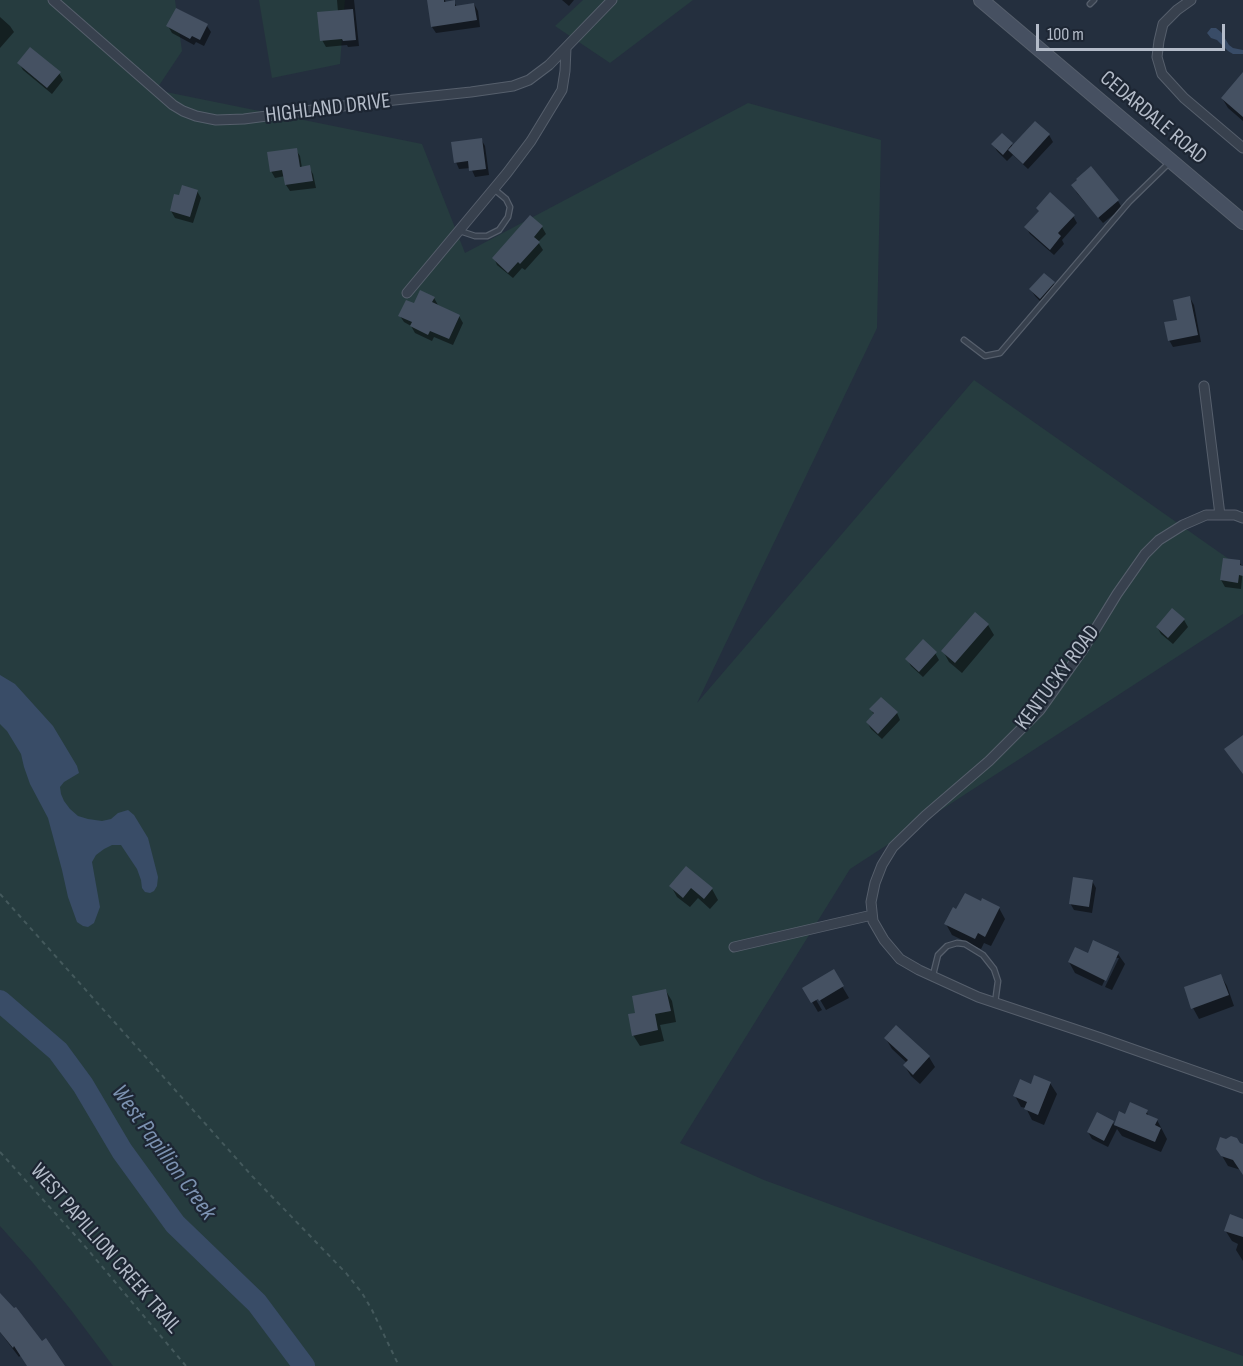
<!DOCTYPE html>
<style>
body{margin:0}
#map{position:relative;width:1243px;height:1366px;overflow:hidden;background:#242f3e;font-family:"Sofia Sans Condensed",sans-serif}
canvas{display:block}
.scale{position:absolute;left:1036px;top:24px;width:189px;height:27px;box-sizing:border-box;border:3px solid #b4bcc9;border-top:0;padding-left:8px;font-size:18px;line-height:21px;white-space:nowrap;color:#b4bcc9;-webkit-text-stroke:4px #1d2633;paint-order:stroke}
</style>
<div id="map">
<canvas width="1243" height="1366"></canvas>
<div class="scale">100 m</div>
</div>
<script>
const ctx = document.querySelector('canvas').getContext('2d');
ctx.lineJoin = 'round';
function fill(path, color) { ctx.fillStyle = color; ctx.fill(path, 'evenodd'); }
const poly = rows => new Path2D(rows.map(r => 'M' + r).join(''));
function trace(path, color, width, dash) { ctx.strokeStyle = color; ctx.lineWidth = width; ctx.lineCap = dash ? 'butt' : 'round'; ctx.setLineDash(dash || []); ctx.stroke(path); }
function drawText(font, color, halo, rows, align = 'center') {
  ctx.font = font + ' "Sofia Sans Condensed",sans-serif'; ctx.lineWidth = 4.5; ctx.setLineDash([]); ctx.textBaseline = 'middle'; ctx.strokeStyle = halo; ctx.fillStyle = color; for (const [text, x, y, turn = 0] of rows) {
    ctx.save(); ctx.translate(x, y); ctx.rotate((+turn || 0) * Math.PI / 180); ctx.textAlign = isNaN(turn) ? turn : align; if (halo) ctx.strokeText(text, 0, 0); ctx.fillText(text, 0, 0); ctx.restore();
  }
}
fill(poly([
 [0,0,175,0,182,51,156,90,422,144,465,253,748,103,881,140,877,328,697,703,974,380,1243,569,1243,614,850,869,680,1143,764,1180,1243,1356,1243,1366,113,1366,71,1310,33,1263,0,1226],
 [259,0,345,0,340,64,272,78],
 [583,0,693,0,610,63,555,26]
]), '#263c3f');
fill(poly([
 [1211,28,1216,28,1221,32,1229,45,1233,48,1243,50,1243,54,1233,54,1228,51,1217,40,1211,38,1207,33],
 [0,675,15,684,53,726,77,766,79,773,64,782,60,787,61,794,64,801,70,809,78,816,88,819,102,821,111,819,118,813,128,810,134,815,148,838,158,877,157,886,154,891,150,893,145,892,142,888,141,880,137,869,121,845,112,845,104,849,96,855,92,862,100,907,94,923,88,927,83,926,77,922,68,897,62,870,48,818,30,784,24,767,21,754,7,731,0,724]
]), '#394c67');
fill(poly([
 [337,0,354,0,359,46,348,47,347,45,326,47,322,40,338,12],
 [428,0,445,0,446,3,454,2,457,7,474,4,478,11,480,27,436,33,432,27],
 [562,0,574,0,569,6],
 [0,17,10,26,14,32,0,48],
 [168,26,207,26,211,32,204,46,196,42,194,45,172,33],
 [19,63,59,73,63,80,52,94,23,70],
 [1243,78,1243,121,1228,108,1222,98],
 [1002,135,1013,146,1049,135,1053,142,1028,169,1013,155,1007,161,997,151,993,144],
 [481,139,485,146,489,175,475,177,471,168,459,169,456,162],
 [296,150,300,156,302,168,309,167,313,174,316,188,290,191,286,185,285,176,275,178,271,171],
 [1073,186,1118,201,1122,208,1103,223,1077,193],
 [197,191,201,198,193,223,175,218,171,211],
 [1073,216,1077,223,1062,240,1064,244,1054,255,1030,234,1026,227],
 [542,227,546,234,538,242,543,250,525,270,522,268,513,278,497,265,494,258],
 [1053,283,1057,290,1044,305,1035,296,1031,290],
 [434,298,438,305,459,316,463,323,453,345,434,337,432,341,415,333,411,326,404,322,400,316,415,305],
 [1190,298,1194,305,1201,342,1173,347,1169,340],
 [1239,562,1243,567,1241,589,1225,587,1221,580],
 [1173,610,1184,620,1188,627,1173,644,1161,634,1157,627],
 [988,625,994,635,962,673,949,662,943,651],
 [935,653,939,660,923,677,911,666,907,659],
 [871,709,897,713,900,720,882,739,871,729,867,722,874,715],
 [1092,881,1096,888,1092,913,1074,910,1070,903],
 [671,886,712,889,718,900,710,909,698,898,690,907,677,897],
 [981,903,999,908,1005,919,991,946,984,943,981,949,952,935,946,924,957,911],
 [1094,942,1118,954,1125,964,1112,990,1105,987,1119,958,1115,958,1102,986,1075,973,1069,962,1088,955],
 [833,971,849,998,826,1010,815,991,812,993,822,1010,818,1012,804,988],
 [1221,976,1227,986,1234,1006,1199,1019,1193,1008],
 [666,991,672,1001,676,1022,660,1025,664,1041,640,1046,633,1035,637,1014],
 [886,1039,929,1057,935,1067,920,1084,911,1076,904,1065,907,1063,892,1049],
 [1050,1083,1057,1094,1044,1125,1032,1120,1026,1108,1021,1107,1015,1096,1031,1086],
 [1146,1111,1150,1118,1157,1120,1167,1139,1161,1152,1122,1136,1117,1129,1108,1147,1092,1139,1088,1132,1113,1123,1115,1126,1120,1113,1126,1116],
 [1243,1146,1243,1174,1241,1170,1228,1166,1218,1149],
 [1243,1220,1243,1261,1236,1250,1238,1244,1232,1241,1225,1230],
 [0,1295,63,1366,28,1366,21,1355,19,1357,0,1332]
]), '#0007');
trace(poly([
 [0,1001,58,1051,83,1085,122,1151,175,1224,257,1303,304,1366]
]), '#394c67', 22);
fill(poly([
 [427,0,444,0,444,2,455,0,455,6,474,3,477,20,431,27],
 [176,8,208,24,200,40,192,36,190,39,166,26],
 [353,9,356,40,343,41,342,39,320,41,317,12],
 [30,47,61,72,47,88,17,63],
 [1243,72,1243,117,1221,98],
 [1035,121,1050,134,1023,164,1008,150],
 [1002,133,1013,143,1003,155,991,144],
 [482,138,486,169,469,171,468,161,454,163,451,142],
 [297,148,300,167,310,165,313,181,285,185,282,170,270,172,267,152],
 [1091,166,1119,200,1098,218,1071,185,1077,180,1076,179],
 [182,185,198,190,190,217,170,211,174,194,179,195],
 [1050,192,1075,215,1058,233,1061,236,1050,250,1024,227,1039,211,1036,208],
 [530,215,543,226,534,237,540,242,520,264,518,262,508,273,492,258],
 [1044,273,1055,282,1040,299,1029,289],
 [420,290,435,297,432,302,460,315,449,339,430,331,428,335,410,326,412,322,398,316,406,300,414,303],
 [1190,296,1198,335,1168,341,1164,322,1177,320,1173,300],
 [1223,558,1240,560,1240,565,1243,566,1243,576,1239,575,1238,583,1220,580],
 [1172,608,1185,619,1168,638,1156,627],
 [975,612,989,624,955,663,941,651],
 [923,639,937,652,919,672,905,659],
 [881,697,898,712,878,734,866,722,874,713,869,709],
 [1243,735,1243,774,1224,749],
 [686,866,713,888,704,899,691,888,683,898,669,886],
 [1073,877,1093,880,1089,907,1069,904],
 [965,893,981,901,982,898,1000,907,985,937,978,933,975,939,944,924,953,907,956,909],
 [1093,940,1119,952,1106,981,1068,962,1075,947,1088,953],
 [834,969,844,986,819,1001,818,999,811,1003,802,988],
 [1221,974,1229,995,1191,1009,1184,987],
 [666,989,671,1011,655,1014,658,1030,632,1036,628,1014,635,1013,632,996],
 [896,1025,930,1056,913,1075,903,1065,908,1060,884,1038],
 [1034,1075,1051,1082,1038,1115,1024,1109,1027,1102,1013,1096,1020,1079,1031,1084],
 [1130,1102,1148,1110,1146,1114,1158,1119,1155,1125,1161,1128,1155,1142,1114,1125,1119,1111,1125,1114],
 [1097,1112,1114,1121,1104,1141,1087,1132],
 [1231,1136,1237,1138,1240,1143,1243,1144,1243,1175,1233,1160,1221,1156,1216,1149,1220,1137,1226,1139],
 [1230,1214,1243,1219,1243,1237,1224,1231],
 [0,1293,14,1308,16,1307,42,1341,46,1338,65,1366,27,1366,14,1346,13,1348,0,1332]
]), '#455162');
const lane = poly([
 [1090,4,1094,0],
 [460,231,475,236,487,236,499,230,508,217,510,207,506,199,494,189],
 [964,340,985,356,1000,353,1129,202,1169,163],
 [933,975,938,955,947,946,957,943,965,944,983,955,994,969,998,981,995,1003]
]);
const street = poly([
 [53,0,173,105,183,111,196,116,216,120,244,119,366,103,471,92,513,86,529,80,549,65,612,0],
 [1191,0,1177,10,1163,24,1159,41,1157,57,1162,74,1184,98,1243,148],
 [407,293,507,173,531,141,562,90,565,71,566,48],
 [1204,386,1220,515],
 [1243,518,1235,515,1206,515,1183,525,1159,540,1145,554,1117,594,1082,651,1040,710,989,761,925,816,893,847,882,865,875,883,871,902,873,921,884,940,900,959,919,970,978,997,1101,1038,1243,1088],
 [734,947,872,915]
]);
const secondary = poly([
 [981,0,1243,222]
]);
trace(lane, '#565f6c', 7);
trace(street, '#565f6c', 11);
trace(secondary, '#565f6c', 16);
trace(poly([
 [0,894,252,1176,346,1273,362,1293,372,1310,399,1366],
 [0,1152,83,1244,186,1366]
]), '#44595c', 2, [4.5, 4.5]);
trace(lane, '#38414e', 4.5);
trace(street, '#38414e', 9);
trace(secondary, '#465061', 14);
drawText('22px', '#b4bcc9', '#1d2633', [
 ["HIGHLAND DRIVE",328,109,-7],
 ["CEDARDALE ROAD",1153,118,40],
 ["KENTUCKY ROAD",1058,678,-53],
 ["WEST PAPILLION CREEK TRAIL",105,1249,49]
]);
drawText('italic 24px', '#7c92b1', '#1d2633', [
 ["West Papillion Creek",163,1153,54]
]);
</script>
